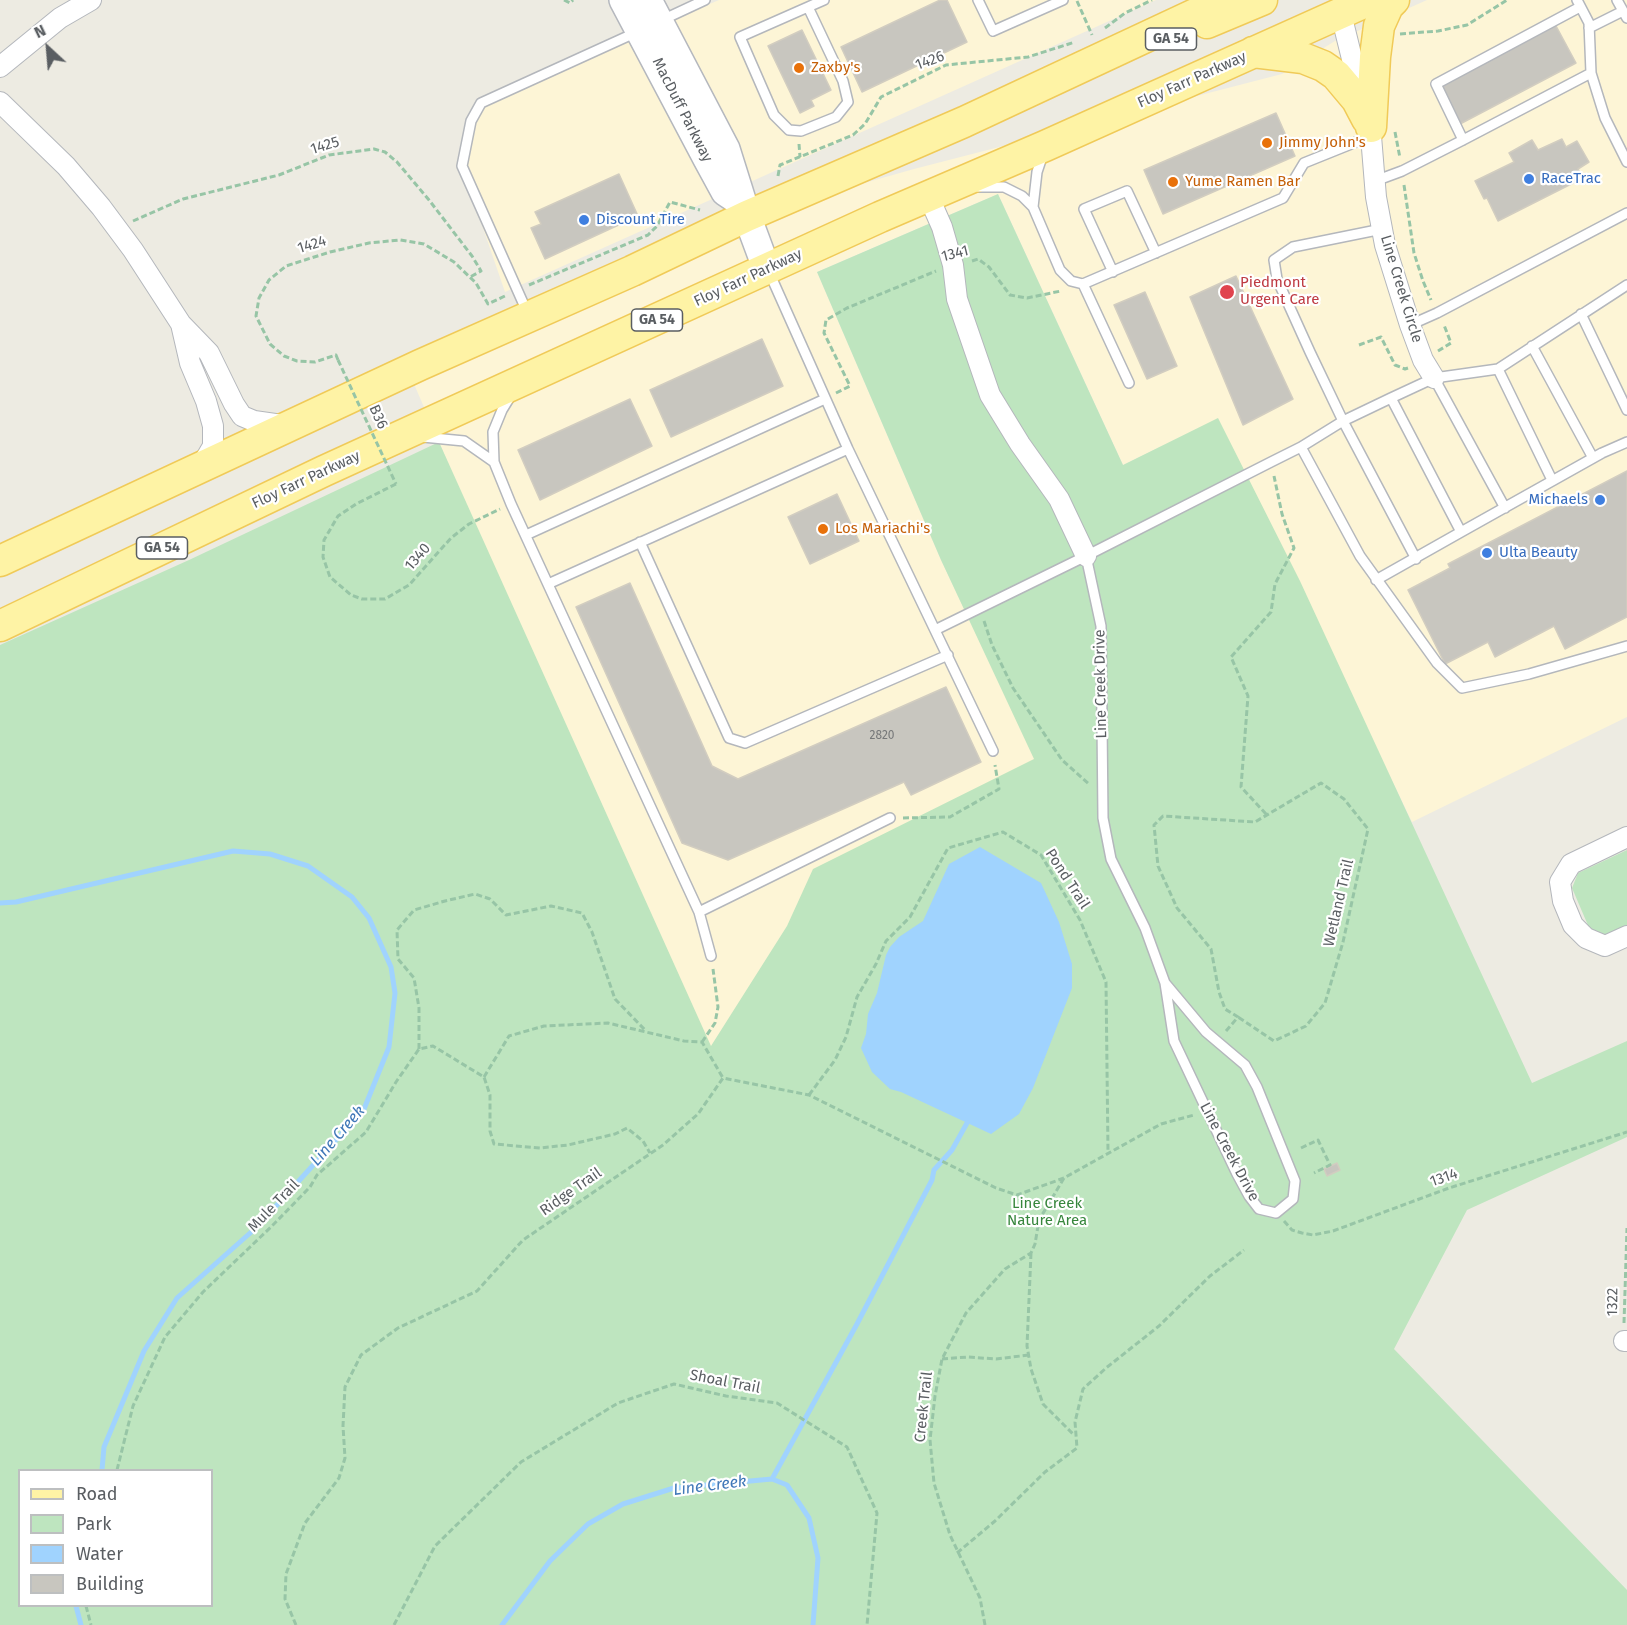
<!DOCTYPE html>
<style>
body{margin:0}
#map{position:relative;width:1627px;height:1625px;overflow:hidden;background:#edebe2;font-family:"Fira Sans",sans-serif}
canvas{display:block}
.legend{position:absolute;left:18px;top:1469px;width:195px;height:138px;box-sizing:border-box;background:#fff;border:2px solid #bdbfc0;margin:0;padding:8px 10px;list-style:none;font-size:18px;color:#5a5e62}
.legend li{display:flex;align-items:center;gap:12px;height:30px}
.legend b{width:30px;border:2px solid #bdbfc0}
.north{position:absolute;left:18px;top:18px;width:60px;height:60px;-webkit-text-stroke:4px #fff;paint-order:stroke;rotate:334deg;font-size:16px;font-weight:700;line-height:24px;text-align:center;color:#5a5e62}
.north::after{content:'';display:block;margin:auto;width:21px;height:27px;background:#5a5e62;clip-path:polygon(50% 0,100% 100%,50% 72%,0 100%)}
</style>
<div id="map">
<canvas width="1627" height="1625"></canvas>
<ul class="legend">
<li><b style="height:8px;background:#fef3a5"></b>Road</li>
<li><b style="height:16px;background:#bee5bf"></b>Park</li>
<li><b style="height:16px;background:#a0d3fe"></b>Water</li>
<li><b style="height:16px;background:#c8c6bf"></b>Building</li>
</ul>
<div class="north">N</div>
</div>
<script>
const ctx = document.querySelector('canvas').getContext('2d');
ctx.lineJoin = 'round';
function fill(path, color) { ctx.fillStyle = color; ctx.fill(path, 'evenodd'); }
const poly = rows => new Path2D(rows.map(r => 'M' + r).join(''));
function trace(path, color, width, dash) { ctx.strokeStyle = color; ctx.lineWidth = width; ctx.lineCap = dash ? 'butt' : 'round'; ctx.setLineDash(dash || []); ctx.stroke(path); }
function drawText(font, color, halo, rows, align = 'center') {
  ctx.font = font + ' "Fira Sans",sans-serif'; ctx.lineWidth = 4.5; ctx.setLineDash([]); ctx.textBaseline = 'middle'; ctx.strokeStyle = halo; ctx.fillStyle = color; for (const [text, x, y, turn = 0] of rows) {
    ctx.save(); ctx.translate(x, y); ctx.rotate((+turn || 0) * Math.PI / 180); ctx.textAlign = isNaN(turn) ? turn : align; if (halo) ctx.strokeText(text, 0, 0); ctx.fillText(text, 0, 0); ctx.restore();
  }
}
fill(poly([
 [719,0,1156,0,505,292,462,167,481,103],
 [1427,0,1627,0,1627,717,1412,822,1218,419,1123,465,998,194,817,272,941,560,1035,759,706,1062,414,384,747,216,914,169,1282,74,1335,41]
]), '#fdf5d6');
fill(poly([
 [998,194,1123,465,1218,418,1300,581,1532,1083,1627,1041,1627,1137,1467,1210,1394,1349,1627,1590,1627,1625,0,1625,0,645,189,560,439,442,711,1046,787,926,813,869,1034,759,941,560,817,272],
 [20,1470,212,1470,212,1606,20,1606],
 [1627,850,1627,927,1608,936,1590,930,1572,888,1578,873]
]), '#bee5bf');
fill(poly([
 [980,847,1041,883,1059,922,1072,964,1072,988,1033,1088,1019,1114,991,1134,901,1092,890,1089,872,1072,861,1048,866,1034,868,1014,877,993,886,955,890,947,899,937,923,921,949,864]
]), '#a0d3fe');
trace(poly([
 [0,903,16,902,233,851,270,854,308,866,352,897,369,918,391,967,395,993,389,1047,364,1109,258,1226,177,1298,144,1351,104,1447,102,1470],
 [772,1479,857,1324,932,1180,934,1170,952,1150,967,1123],
 [76,1606,81,1625],
 [502,1625,550,1561,588,1524,623,1504,674,1488,772,1479,787,1485,809,1518,818,1558,813,1625]
]), '#a0d3fe', 5);
const building = poly([
 [940,0,947,0,967,42,862,92,841,47,940,0],
 [1555,24,1576,63,1460,124,1439,84,1555,24],
 [802,30,831,90,811,100,814,106,800,113,768,46,802,30],
 [1276,113,1295,156,1163,214,1144,170,1276,113],
 [1562,139,1566,147,1577,141,1589,162,1578,169,1583,178,1498,221,1487,198,1484,199,1475,181,1514,162,1509,153,1532,140,1538,150,1562,139],
 [619,174,638,216,545,259,531,228,541,224,535,212,619,174],
 [1236,276,1293,399,1243,425,1190,297,1236,276],
 [1145,292,1177,366,1147,379,1114,305,1145,292],
 [762,339,783,386,671,437,650,390,762,339],
 [630,399,652,446,540,500,518,450,630,399],
 [1627,471,1627,617,1565,649,1554,626,1495,657,1488,642,1445,664,1408,590,1450,568,1448,564,1627,471],
 [837,494,859,541,810,564,788,517,837,494],
 [630,583,712,766,738,779,946,687,981,762,911,795,904,782,728,860,682,843,576,607,630,583],
 [1337,1163,1340,1170,1327,1176,1324,1169,1337,1163]
]);
fill(building, '#c8c6bf');
trace(building, '#d2cdc0', 1.5);
const lane = poly([
 [978,0,993,31,1063,0],
 [1577,0,1589,23,1591,73,1605,118,1627,162],
 [1617,0,1627,18],
 [808,7,843,81,848,102,836,117,801,131,789,130,774,115,740,37,808,7,824,0],
 [660,21,705,0],
 [1589,28,1623,11],
 [1463,140,1436,84,1580,7],
 [1375,181,1402,171,1463,140,1591,73],
 [978,187,1004,187,1022,196,1033,207,1060,270,1071,281,1083,284,1283,198,1304,163,1371,136],
 [1033,207,1037,172,1043,154],
 [1382,229,1293,247,1274,260,1277,279,1310,352,1343,421,1416,559],
 [769,272,848,449,993,751],
 [1113,272,1084,209,1127,191,1156,253],
 [1083,284,1129,383],
 [528,314,462,166,471,121,481,103,637,32],
 [1581,314,1627,410],
 [1410,325,1437,313,1627,213],
 [1532,346,1593,458],
 [1498,369,1552,480],
 [1434,378,1505,508],
 [510,397,502,410,493,432,494,462,511,504,699,912,711,956],
 [1391,398,1461,532,1602,453,1627,442],
 [423,437,464,441,494,462],
 [1301,447,1360,556,1437,663,1462,688,1529,674,1627,646],
 [526,535,825,399],
 [640,542,729,738,745,743,948,655],
 [1086,556,1101,626,1103,818,1111,859,1145,928,1165,983,1174,1041,1237,1174,1249,1196,1259,1209,1276,1213,1293,1199,1295,1181,1257,1087,1245,1065,1206,1032,1165,983],
 [1376,580,1461,532],
 [548,584,848,449],
 [935,630,1086,556,1271,462,1301,447,1343,421,1391,398,1434,378,1498,369,1627,285],
 [699,912,890,818]
]);
const street = poly([
 [1341,14,1371,136,1376,197,1385,245,1410,325,1423,360,1434,378],
 [0,67,60,18,91,0],
 [0,102,66,166,101,207,133,250,181,324,209,353,234,404,242,416,254,421,289,426],
 [931,195,931,202,942,227,953,265,957,299,990,395,1020,444,1059,499,1086,556],
 [181,324,190,363,206,401,213,426,213,446,200,468],
 [1627,837,1571,864,1560,882,1563,901,1573,925,1586,938,1605,946,1627,936],
 [1624,1341,1627,1341]
]);
const secondary = poly([
 [623,0,707,159,725,192,734,198],
 [648,0,726,149,747,216,767,270]
]);
const primary = poly([
 [1207,23,1262,0],
 [1253,52,1303,58,1323,66,1336,75,1357,100,1367,119],
 [1371,127,1375,57,1379,26,1388,6,1394,0],
 [0,561,420,365,632,271,747,216,964,122,1225,0],
 [0,626,324,471,880,217,1045,146,1370,0]
]);
trace(lane, '#b4b7bc', 12);
trace(street, '#b4b7bc', 22);
trace(secondary, '#b5b8be', 30);
trace(primary, '#f0ca58', 33);
trace(poly([
 [564,0,570,3,573,0],
 [1077,1,1092,35],
 [1105,28,1125,13,1152,0],
 [1400,34,1438,31,1467,25,1507,0],
 [1395,132,1400,158],
 [799,144,800,157],
 [778,176,780,165,853,135,865,124,881,97,946,65,1028,57,1075,42],
 [1404,185,1414,253,1423,281,1431,300],
 [133,221,183,199,279,175,329,155,374,149,385,152,397,162,429,200,472,256,481,271,470,277],
 [972,261,978,259,989,267,1010,295,1027,298,1061,291],
 [529,285,648,235,657,226,670,202,700,210],
 [1359,345,1381,337,1395,365,1405,369,1408,368],
 [1438,351,1451,343,1444,325],
 [338,360,336,355,315,362,297,361,284,356,270,344,256,316,259,298,269,280,286,266,330,252,369,243,400,240,424,244,454,262,476,283,488,304,507,295],
 [836,393,850,386,824,333,826,320,847,308,936,271],
 [396,484,356,504,338,516,324,540,323,557,330,577,351,595,362,599,385,599,409,585,451,538,469,524,500,509],
 [984,621,992,645,1013,688,1062,760,1090,785],
 [1266,814,1241,787,1248,696,1231,657,1271,612,1275,584,1294,548,1282,514,1274,476],
 [903,818,950,817,999,789,995,765],
 [1226,1031,1238,1017,1225,1009,1219,992,1211,949,1177,908,1158,866,1154,825,1163,816,1255,822,1321,783,1344,799,1368,829,1343,942,1325,1003,1306,1026,1274,1041,1238,1017],
 [702,1042,715,1023,718,1007,713,969],
 [419,1049,419,1008,414,978,398,959,397,930,414,910,445,901,475,894,490,899,506,915,551,906,582,913,592,932,615,999,646,1031],
 [484,1077,509,1036,544,1026,608,1023,684,1041,702,1042,723,1078],
 [809,1095,835,1060,846,1037,857,997,876,964,886,941,910,917,948,848,1003,832,1041,855,1080,920,1106,982,1108,1152],
 [1301,1148,1318,1140,1330,1165,1314,1173],
 [1284,1221,1292,1230,1302,1233,1313,1235,1333,1231,1449,1188,1627,1132],
 [1031,1253,1027,1346,1031,1369,1043,1404,1074,1435],
 [1624,1323,1627,1228],
 [942,1359,968,1357,996,1359,1029,1355],
 [117,1470,133,1406,165,1337,203,1292,272,1226,310,1187,317,1175,366,1132,396,1082,419,1049,433,1046,484,1077,490,1095,490,1131,494,1144,540,1148,568,1145,615,1134,627,1128,643,1141,650,1153],
 [957,1553,995,1521,1045,1472,1077,1448,1075,1422,1083,1389,1106,1368,1159,1326,1210,1276,1244,1250],
 [86,1606,91,1625],
 [296,1625,285,1599,286,1574,305,1523,339,1478,345,1458,343,1426,345,1387,361,1355,398,1328,477,1291,523,1240,663,1145,698,1114,723,1078,809,1095,996,1188,1017,1195,1064,1178],
 [394,1625,435,1546,521,1462,618,1403,674,1384,726,1396,777,1403,847,1447,877,1513,867,1625],
 [985,1625,980,1598,950,1535,934,1483,930,1440,935,1396,942,1359,966,1313,1005,1269,1031,1253,1035,1244,1039,1220,1064,1178,1161,1124,1194,1115]
]), '#97c5a6', 3, [6, 3]);
trace(lane, '#fff', 9);
trace(street, '#fff', 20);
trace(secondary, '#fff', 27);
trace(primary, '#fef3a5', 30);
trace(poly([
 [338,360,396,484]
]), '#97c5a6', 3, [6, 3]);
for (const [x, y, r, color] of [
 [799,68,6,"#e8710a"],
 [1267,143,6,"#e8710a"],
 [1529,179,6,"#3f7fe0"],
 [1173,182,6,"#e8710a"],
 [584,220,6,"#3f7fe0"],
 [1227,292,8,"#e0444e"],
 [1600,500,6,"#3f7fe0"],
 [823,529,6,"#e8710a"],
 [1487,553,6,"#3f7fe0"]
]) { const dot = new Path2D(); dot.arc(x, y, r, 0, 2 * Math.PI); ctx.fillStyle = color; ctx.fill(dot); trace(dot, '#fff', 2); }
drawText('12px', '#767879', null, [
 ["2820",882,736]
]);
for (const [x, y, w] of [
 [1171,39,51],
 [657,320,51],
 [162,548,51]
]) { const box = new Path2D(); box.roundRect(x - w / 2, y - 11, w, 22, 4.5); ctx.fillStyle = '#fff'; ctx.fill(box); trace(box, '#5a5e62', 1.5); }
drawText('bold 14px', '#5a5e62', null, [
 ["GA 54",1171,39],
 ["GA 54",657,320],
 ["GA 54",162,548]
]);
drawText('15px', '#5a5e62', '#fff', [
 ["1426",930,61,-20],
 ["Floy Farr Parkway",1192,80,-24],
 ["MacDuff Parkway",682,110,63],
 ["1425",325,146,-17],
 ["1424",312,245,-17],
 ["1341",955,254,-14],
 ["Floy Farr Parkway",748,278,-25],
 ["Line Creek Circle",1401,289,73],
 ["B36",378,417,65],
 ["Floy Farr Parkway",306,480,-25],
 ["1340",418,557,-49],
 ["Line Creek Drive",1101,684,-91],
 ["Pond Trail",1067,879,57],
 ["Wetland Trail",1339,903,-77],
 ["Line Creek Drive",1229,1152,62],
 ["1314",1444,1178,-19],
 ["Ridge Trail",571,1192,-35],
 ["Mule Trail",274,1206,-46],
 ["1322",1613,1302,-89],
 ["Shoal Trail",725,1382,11],
 ["Creek Trail",924,1407,-84]
]);
drawText('15px', '#c56008', '#fff', [
 ["Zaxby's",811,68],
 ["Jimmy John's",1279,143],
 ["Yume Ramen Bar",1185,182],
 ["Los Mariachi's",835,529]
], 'left');
drawText('15px', '#366cbe', '#fff', [
 ["RaceTrac",1541,179],
 ["Discount Tire",596,220],
 ["Michaels",1588,500,"right"],
 ["Ulta Beauty",1499,553]
], 'left');
drawText('15px', '#be3a42', '#fff', [
 ["Piedmont",1240,283],
 ["Urgent Care",1240,300]
], 'left');
drawText('15px', '#36863c', '#fff', [
 ["Line Creek",1047,1204],
 ["Nature Area",1047,1221]
]);
drawText('italic 16px', '#4078b8', '#fff', [
 ["Line Creek",338,1136,-49],
 ["Line Creek",710,1486,-7]
]);
</script>
